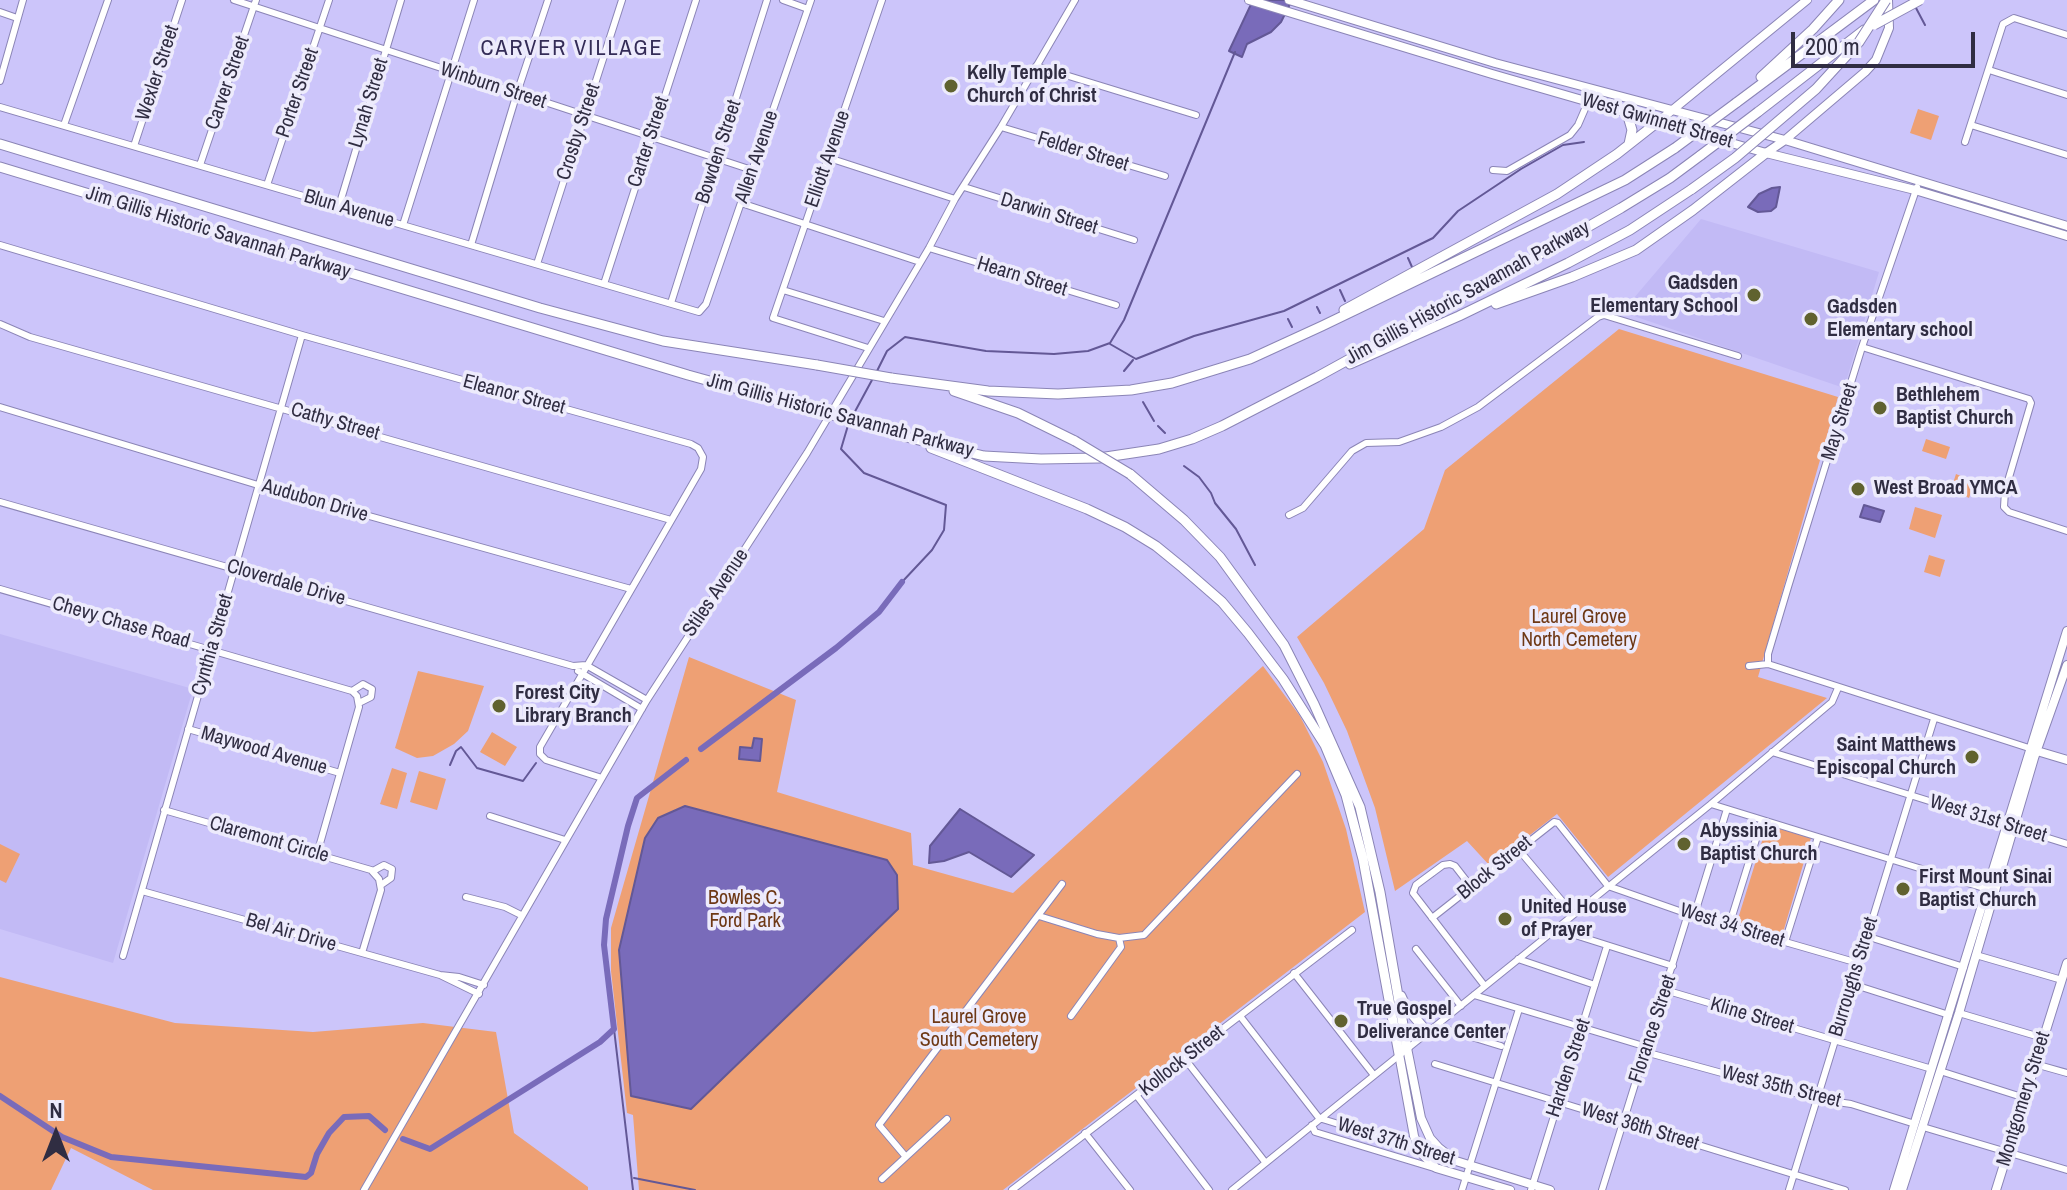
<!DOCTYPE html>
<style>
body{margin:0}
#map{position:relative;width:2067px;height:1190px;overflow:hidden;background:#ccc5fa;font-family:"Archivo Narrow",sans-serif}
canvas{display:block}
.north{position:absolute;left:16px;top:1094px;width:80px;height:80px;-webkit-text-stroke:6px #edebfc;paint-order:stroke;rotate:0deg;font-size:22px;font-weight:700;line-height:32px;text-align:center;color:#302d42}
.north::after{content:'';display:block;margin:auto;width:28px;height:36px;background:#302d42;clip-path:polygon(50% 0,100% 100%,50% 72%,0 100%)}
.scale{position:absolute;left:1791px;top:32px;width:184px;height:36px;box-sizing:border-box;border:4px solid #302d42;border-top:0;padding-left:10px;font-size:24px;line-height:28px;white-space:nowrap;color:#302d42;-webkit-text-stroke:6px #edebfc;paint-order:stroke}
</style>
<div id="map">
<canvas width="2067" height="1190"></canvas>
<div class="north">N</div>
<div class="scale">200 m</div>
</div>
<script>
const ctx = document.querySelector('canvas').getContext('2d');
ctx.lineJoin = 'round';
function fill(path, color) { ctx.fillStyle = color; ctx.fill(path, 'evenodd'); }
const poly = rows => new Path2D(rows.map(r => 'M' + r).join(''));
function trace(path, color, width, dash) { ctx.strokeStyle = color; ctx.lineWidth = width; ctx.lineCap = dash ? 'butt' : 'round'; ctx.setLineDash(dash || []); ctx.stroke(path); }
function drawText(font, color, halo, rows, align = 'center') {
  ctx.font = font + ' "Archivo Narrow",sans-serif'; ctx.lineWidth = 7; ctx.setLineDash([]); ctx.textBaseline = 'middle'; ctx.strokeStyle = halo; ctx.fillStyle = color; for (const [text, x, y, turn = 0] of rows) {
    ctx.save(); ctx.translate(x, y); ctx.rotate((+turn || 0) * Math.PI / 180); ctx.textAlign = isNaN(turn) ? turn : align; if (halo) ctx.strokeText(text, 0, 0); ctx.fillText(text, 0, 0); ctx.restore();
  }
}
fill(poly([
 [1701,219,1879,272,1844,388,1622,312],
 [0,634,193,689,113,963,0,929]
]), '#c2baf5');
fill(poly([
 [1918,109,1939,116,1931,140,1910,133],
 [1619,329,1838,397,1758,677,1827,698,1608,877,1557,814,1490,866,1467,841,1395,891,1375,808,1347,731,1324,683,1297,637,1424,529,1445,470],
 [1926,439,1950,447,1946,459,1922,451],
 [1956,474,1975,482,1969,498,1951,489],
 [1915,507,1942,515,1935,538,1909,529],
 [1929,555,1945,560,1940,577,1924,572],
 [689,657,796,700,777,792,911,833,913,865,1013,893,1263,666,1300,716,1323,762,1346,829,1365,912,1003,1190,639,1190,633,1115,627,1113,611,971,611,928],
 [418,671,484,686,468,731,454,744,433,756,417,758,395,748],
 [492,732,517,747,505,766,480,752],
 [392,768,407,773,397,809,380,804],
 [419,771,446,779,437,810,410,802],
 [1767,825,1811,838,1782,936,1737,922],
 [0,844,20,854,6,883,0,880],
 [0,977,175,1023,313,1032,423,1023,496,1032,514,1133,588,1187,588,1190,153,1190,71,1148,51,1190,0,1190]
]), '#eea074');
const water = poly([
 [1253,0,1292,0,1281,22,1271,32,1247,44,1242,57,1229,51,1253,0],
 [1780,187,1776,207,1771,211,1758,212,1748,207,1759,194,1772,188,1780,187],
 [1864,505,1884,511,1880,522,1860,517,1864,505],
 [754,738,762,739,760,761,739,759,740,747,752,748,754,738],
 [685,806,887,860,897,875,898,909,691,1109,631,1096,619,950,645,838,658,818,685,806],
 [960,809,1034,855,1011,877,969,852,944,861,929,863,930,846,960,809]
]);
fill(water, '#796bba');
trace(water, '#635896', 2);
trace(poly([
 [1916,8,1925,25],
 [1408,258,1412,267],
 [1340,290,1345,301],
 [1317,307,1320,313],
 [1288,319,1292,327],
 [1110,344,1136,359,1194,336,1284,311,1433,238,1458,211,1521,169,1563,145,1584,142],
 [877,371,887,351,905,337,986,351,1054,354,1088,351,1110,343,1124,320,1235,52],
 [1124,371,1133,360],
 [1143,402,1154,421],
 [852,417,872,380],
 [849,422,841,449,864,473,946,505,944,530,932,550,902,582],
 [1158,426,1165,433],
 [1184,466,1199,477,1211,493,1215,503,1236,529,1255,565],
 [450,765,456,751,461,747,477,768,523,781,536,763],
 [614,1029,633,1190],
 [634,1178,695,1190]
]), '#635896', 2);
trace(poly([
 [701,749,836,648,879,612,902,582],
 [0,1096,62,1137,111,1157,306,1177,311,1173,317,1154,329,1133,344,1117,369,1116,385,1130],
 [403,1139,430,1149,600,1042,614,1029,604,945,606,919,628,826,637,798,686,760]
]), '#796bba', 6);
const minor = poly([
 [234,0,752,170],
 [783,0,808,9],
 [0,12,17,18],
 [1036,66,1196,115],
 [1989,70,2067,95],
 [0,81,23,0],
 [0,107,699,312,706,304,811,0],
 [64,125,108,0],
 [1971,125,2067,155],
 [1001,127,1165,176],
 [1965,142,2003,24,2014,18,2067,35],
 [134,146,182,0],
 [829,158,955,199],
 [200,165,256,0],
 [1493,170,1507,171,1570,135,1578,125,1588,102],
 [267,185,329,0],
 [964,187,1134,240],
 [741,203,920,262],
 [339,206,401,0],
 [403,225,474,0],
 [0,245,302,335,691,444,698,448,703,457,701,469,540,747,540,754,546,760,602,778],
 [471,245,517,93,548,0],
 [929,248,1116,305],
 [537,264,622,0],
 [604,284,696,0],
 [783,290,884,321],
 [671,303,767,0],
 [0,324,30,337,671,520],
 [1862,347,2029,399,2031,403,2005,491,2004,507,2009,512,2067,531],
 [868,348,773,318,882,0],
 [0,407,258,485,631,589],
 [0,502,573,666,586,665,647,700],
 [1289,515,1303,508,1352,451,1366,443,1399,442,1441,427,1478,407,1598,317,1604,315,1738,356],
 [0,589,352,691,357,696,359,707,317,854],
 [1768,664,1768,654,1788,587,1862,347,1917,187],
 [1749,666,1768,664,2032,749],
 [578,671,642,709],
 [352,691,363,684,372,689,371,697,359,703],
 [188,729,340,773],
 [1772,752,2067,844],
 [1711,804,1987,889],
 [164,810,371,870,379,879,381,890,362,953],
 [490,816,565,840],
 [1519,850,1573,914],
 [373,871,384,865,392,869,391,878,381,885],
 [1472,888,1455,866,1450,864,1443,865,1416,885,1413,893,1484,985],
 [142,891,440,975,459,977,484,985],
 [466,897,505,907,521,915],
 [1039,916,1097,934,1119,938,1144,935,1297,774],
 [1694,916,1727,809],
 [1432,918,1554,822,1558,823,1608,886,1688,914,1858,963],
 [1729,926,1762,820],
 [1556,929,1673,966],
 [1866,936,1964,967],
 [1785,942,1818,837],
 [1416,949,1461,1006],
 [1976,955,2062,980],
 [123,956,302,335],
 [1518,959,1595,985],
 [1294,973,1373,1074],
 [440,975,479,994],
 [1852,984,1949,1015],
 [1665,990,1932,1069],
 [1474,995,1647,1047],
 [1959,1013,2043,1038],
 [1071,1016,1121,947,1119,938],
 [1240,1016,1319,1118,1452,1159],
 [1436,1026,1501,1046],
 [1645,1052,1817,1099,1851,1104,1915,1124],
 [1185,1059,1265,1162],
 [1435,1064,1845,1190],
 [2035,1064,2067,1073],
 [1940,1071,2025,1098],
 [1137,1096,1209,1190],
 [1312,1125,1315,1132,1434,1168],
 [1923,1127,2067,1170],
 [1085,1133,1130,1190],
 [906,1157,879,1125,1062,884],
 [882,1179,947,1119],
 [364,1190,647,700,807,453,929,248,955,199,1001,127,1075,0],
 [1012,1190,1352,930],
 [1232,1190,1711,804,1832,702,1838,688],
 [1462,1190,1519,1009],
 [1531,1190,1607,946],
 [1602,1190,1688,914],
 [1789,1190,1934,719]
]);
const major = poly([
 [1249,0,1492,74,1766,153,1915,190,2067,236],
 [1289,0,1495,63,1785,140,2067,226],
 [1659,121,1807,0],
 [1766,153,1785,140,1865,72,1876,60,1889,28,1888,0],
 [2037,751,2067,760],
 [1407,1048,1421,1118,1430,1138,1439,1148,1456,1161,1550,1190],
 [1399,1054,1414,1136,1420,1152,1436,1168,1510,1190],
 [1894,1190,2067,631],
 [1902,1190,1959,1013,2034,758,2067,665],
 [1996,1190,2067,963]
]);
const highway = poly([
 [1761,77,1813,29,1839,0],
 [1736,103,1874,0],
 [1758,112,1864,30],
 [1627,113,1632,130,1629,144],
 [0,144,540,308,663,341,817,365],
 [0,167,688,375,796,405],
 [1496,304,1572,277,1636,250,1693,210,1766,153],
 [1344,310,1557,194,1617,154,1659,121],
 [1350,364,1459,316,1568,263,1630,230,1692,189],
 [891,378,988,391,1058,394,1131,390,1172,383,1250,359,1322,326,1625,180,1675,148],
 [954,391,1018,413,1075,441],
 [861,423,898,435,984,456,1041,459,1099,458,1159,449,1192,439,1222,426,1317,377,1542,253,1621,208,1670,178,1701,155],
 [931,448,1087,509,1125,527,1156,546,1183,568,1222,602,1248,633,1283,679,1325,745,1346,795,1363,859,1399,1054],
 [1130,474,1184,520,1220,557,1284,645,1314,704,1360,807,1380,892,1407,1048],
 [1401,996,1406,1007,1427,1032]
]);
trace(minor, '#8b85b6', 8);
trace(major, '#8b85b6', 10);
trace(highway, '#8b85b6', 11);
trace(minor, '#fff', 6);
trace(major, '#fff', 8);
trace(highway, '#fff', 9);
const highwayBridge = poly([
 [1874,25,1920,0],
 [1675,148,1736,103],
 [1701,155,1758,112],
 [1692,189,1735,158,1816,89,1859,42,1886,0],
 [817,365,891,378],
 [796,405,861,423],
 [1075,441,1130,474]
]);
trace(highwayBridge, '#8b85b6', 11, []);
trace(highwayBridge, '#fff', 9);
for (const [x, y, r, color] of [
 [951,86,8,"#60622f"],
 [1754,295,8,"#60622f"],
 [1811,319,8,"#60622f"],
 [1880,408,8,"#60622f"],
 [1858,489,8,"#60622f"],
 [499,706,8,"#60622f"],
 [1972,757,8,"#60622f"],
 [1684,844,8,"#60622f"],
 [1903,889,8,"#60622f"],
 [1505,919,8,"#60622f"],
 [1341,1021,8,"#60622f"]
]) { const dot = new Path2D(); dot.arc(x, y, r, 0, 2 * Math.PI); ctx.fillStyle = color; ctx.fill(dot); trace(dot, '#edebfc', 3); }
drawText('20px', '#302d42', '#edebfc', [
 ["Wexler Street",158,73,-72],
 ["Carver Street",228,83,-71],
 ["Winburn Street",493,86,18],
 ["Porter Street",298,93,-71],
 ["Lynah Street",369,103,-73],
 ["West Gwinnett Street",1657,121,16],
 ["Crosby Street",579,132,-72],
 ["Carter Street",649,142,-72],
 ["Bowden Street",719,152,-72],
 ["Felder Street",1083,152,17],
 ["Allen Avenue",757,157,-71],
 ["Elliott Avenue",828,159,-71],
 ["Blun Avenue",349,209,16],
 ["Darwin Street",1049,214,17],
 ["Jim Gillis Historic Savannah Parkway",218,233,17],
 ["Hearn Street",1022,277,17],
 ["Jim Gillis Historic Savannah Parkway",1468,293,-29],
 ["Eleanor Street",514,395,15],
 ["Jim Gillis Historic Savannah Parkway",840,416,15],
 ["Cathy Street",335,422,16],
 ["May Street",1840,422,-73],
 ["Audubon Drive",315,501,16],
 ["Cloverdale Drive",286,583,16],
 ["Stiles Avenue",716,593,-56],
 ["Chevy Chase Road",121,623,16],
 ["Cynthia Street",213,645,-74],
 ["Maywood Avenue",264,751,16],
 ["West 31st Street",1988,819,17],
 ["Claremont Circle",269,840,16],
 ["Block Street",1495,868,-39],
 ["West 34 Street",1732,926,17],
 ["Bel Air Drive",291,933,16],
 ["Burroughs Street",1854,977,-73],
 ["Kline Street",1752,1016,16],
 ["Florance Street",1653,1029,-72],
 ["Kollock Street",1182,1061,-38],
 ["Harden Street",1569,1068,-72],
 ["West 35th Street",1781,1087,14],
 ["Montgomery Street",2024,1099,-73],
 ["West 36th Street",1640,1127,17],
 ["West 37th Street",1396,1142,17]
]);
drawText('bold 20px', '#302d42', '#edebfc', [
 ["Kelly Temple",967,74],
 ["Church of Christ",967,97],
 ["Gadsden",1738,284,"right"],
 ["Elementary School",1738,307,"right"],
 ["Gadsden",1827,308],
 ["Elementary school",1827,331],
 ["Bethlehem",1896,396],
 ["Baptist Church",1896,419],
 ["West Broad YMCA",1874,489],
 ["Forest City",515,694],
 ["Library Branch",515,717],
 ["Saint Matthews",1956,746,"right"],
 ["Episcopal Church",1956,769,"right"],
 ["Abyssinia",1700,832],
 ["Baptist Church",1700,855],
 ["First Mount Sinai",1919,878],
 ["Baptist Church",1919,901],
 ["United House",1521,908],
 ["of Prayer",1521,931],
 ["True Gospel",1357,1010],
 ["Deliverance Center",1357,1033]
], 'left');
drawText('20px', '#6e3815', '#edebfc', [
 ["Laurel Grove",1579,618],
 ["North Cemetery",1579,641],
 ["Bowles C.",745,899],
 ["Ford Park",745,922],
 ["Laurel Grove",979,1018],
 ["South Cemetery",979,1041]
]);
ctx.letterSpacing = '2px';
drawText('22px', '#342c57', '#edebfc', [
 ["CARVER VILLAGE",572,49]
]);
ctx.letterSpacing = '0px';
</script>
